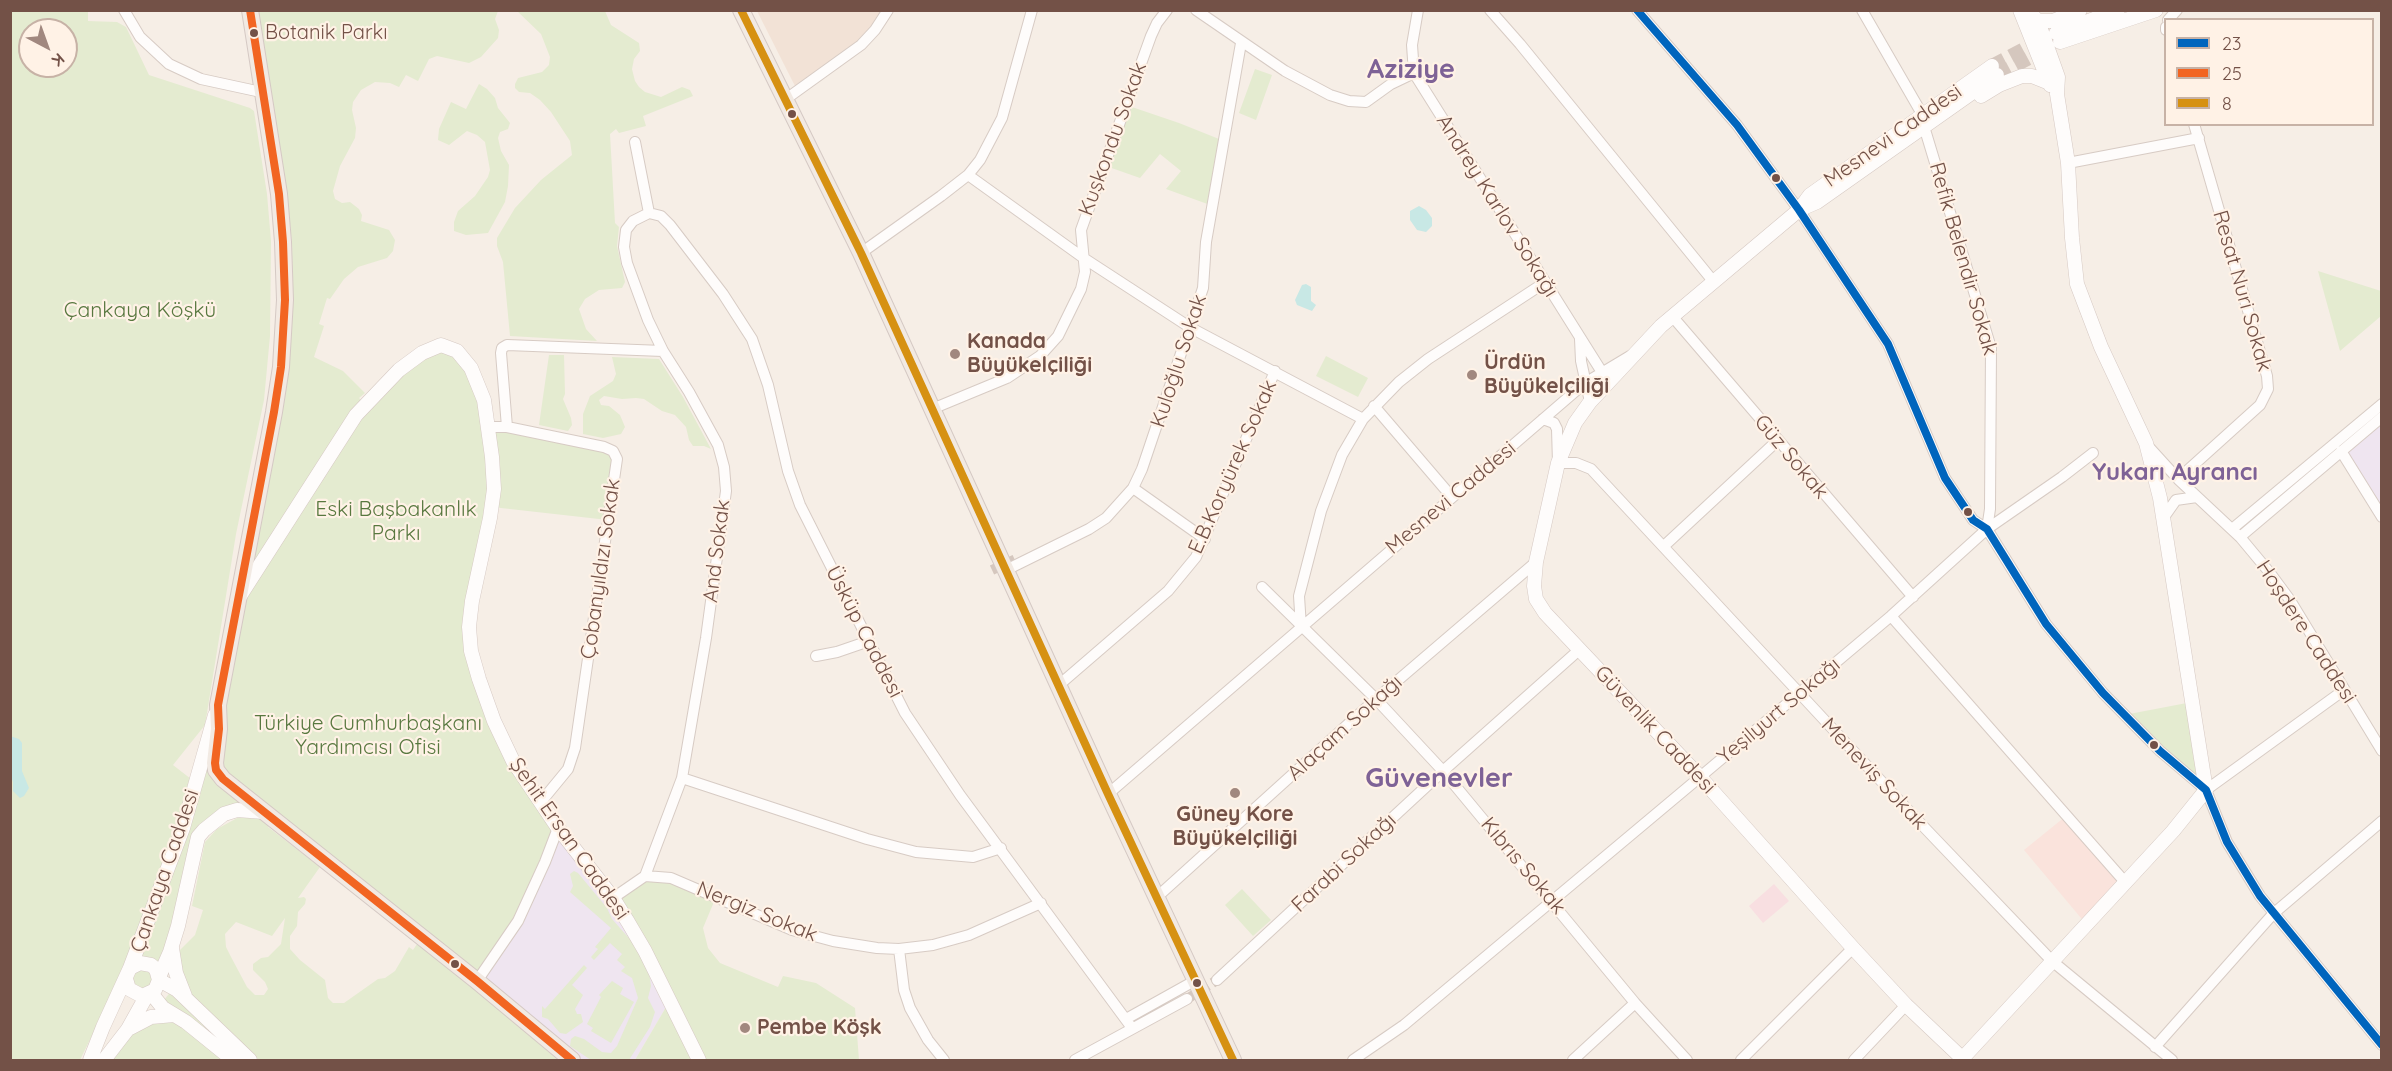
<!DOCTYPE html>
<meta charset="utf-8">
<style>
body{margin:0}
#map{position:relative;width:2392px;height:1071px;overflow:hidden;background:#f6eee6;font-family:Quicksand,sans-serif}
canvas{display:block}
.frame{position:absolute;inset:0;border:12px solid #735147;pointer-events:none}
.legend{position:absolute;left:2164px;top:18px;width:210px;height:108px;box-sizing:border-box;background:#fff2e6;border:2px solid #c7b2a6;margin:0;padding:8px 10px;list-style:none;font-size:18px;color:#735147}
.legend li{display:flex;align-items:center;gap:12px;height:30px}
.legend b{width:30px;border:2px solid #c7b2a6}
.north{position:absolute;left:18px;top:18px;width:60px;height:60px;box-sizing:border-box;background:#fff2e6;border:2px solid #c7b2a6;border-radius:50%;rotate:139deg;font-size:16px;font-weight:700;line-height:24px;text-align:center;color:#735147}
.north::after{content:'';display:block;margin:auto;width:21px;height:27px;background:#a1887f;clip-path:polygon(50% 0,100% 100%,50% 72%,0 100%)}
</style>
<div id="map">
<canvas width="2392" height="1071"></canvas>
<div class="frame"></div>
<ul class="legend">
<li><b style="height:8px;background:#0065bd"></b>23</li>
<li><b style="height:8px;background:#f26522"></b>25</li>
<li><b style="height:8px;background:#d69112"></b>8</li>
</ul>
<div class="north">K</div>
</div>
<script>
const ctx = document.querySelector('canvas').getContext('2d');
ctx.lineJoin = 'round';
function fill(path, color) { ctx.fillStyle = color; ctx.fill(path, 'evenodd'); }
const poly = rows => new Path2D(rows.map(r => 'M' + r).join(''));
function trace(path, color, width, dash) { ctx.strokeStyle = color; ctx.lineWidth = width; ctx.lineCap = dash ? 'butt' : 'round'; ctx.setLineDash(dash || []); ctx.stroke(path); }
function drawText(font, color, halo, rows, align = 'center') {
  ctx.font = font + ' Quicksand,sans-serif'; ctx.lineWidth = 4.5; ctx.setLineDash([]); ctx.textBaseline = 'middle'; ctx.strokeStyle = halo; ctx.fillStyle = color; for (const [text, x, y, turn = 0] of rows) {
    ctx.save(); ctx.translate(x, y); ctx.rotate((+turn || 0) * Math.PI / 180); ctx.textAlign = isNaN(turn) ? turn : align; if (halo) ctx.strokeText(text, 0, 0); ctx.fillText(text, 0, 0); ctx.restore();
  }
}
fill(poly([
 [757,11,884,11,867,35,796,88]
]), '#f2e2d6');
fill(poly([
 [2066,816,2125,882,2086,924,2024,850]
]), '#fae3dc');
fill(poly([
 [2381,417,2381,516,2341,451],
 [558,828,613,898,669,1002,635,1060,572,1060,477,981]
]), '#efe5f0');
fill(poly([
 [1774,884,1789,901,1763,923,1749,906]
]), '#f8dfe1');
fill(poly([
 [11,11,88,11,88,21,117,22,126,27,149,75,250,108,254,111,267,194,271,241,270,336,264,400,236,534,205,725,173,765,191,779,178,825,120,978,80,1060,11,1060],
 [30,30,66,30,66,66,30,66],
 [249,11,498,11,495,19,499,30,498,38,481,57,469,63,437,56,429,59,418,81,406,75,399,87,390,83,375,82,361,90,353,102,352,110,356,128,355,138,340,166,333,191,335,199,342,203,350,202,359,209,362,215,361,221,389,230,395,240,393,251,387,258,358,267,344,279,330,299,327,298,319,324,324,326,314,357,343,371,365,393,359,398,366,405,422,353,457,351,489,427,613,451,608,520,492,507,469,627,494,721,558,828,518,921,477,981,322,857,247,810,204,830,159,980,140,963,141,942,218,705,290,355,293,302,292,243,287,194],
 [517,11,605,11,611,25,639,43,640,51,634,59,632,69,635,81,639,87,645,92,661,97,682,87,690,90,693,96,643,116,646,126,619,133,616,129,610,134,615,223,619,227,617,246,625,282,622,288,599,290,585,299,579,309,586,329,597,341,510,336,503,262,497,246,497,238,515,208,541,180,572,155,570,141,551,112,540,100,530,93,519,92,515,88,515,84,518,78,542,72,549,65,550,57,541,34],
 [1255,69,1272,75,1256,120,1239,113],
 [479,84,487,89,495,98,498,108,510,123,508,129,500,132,498,138,501,151,509,165,508,186,505,202,488,233,466,235,454,231,454,222,458,211,475,196,488,177,490,170,485,142,477,135,467,131,449,145,438,140,439,129,451,102,466,109],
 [1126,105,1179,123,1224,141,1213,206,1166,189,1181,171,1160,154,1140,178,1103,165],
 [2318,271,2381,291,2381,316,2340,351],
 [549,355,564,355,565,394,563,399,571,418,572,425,568,431,539,425],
 [1326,356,1368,378,1358,397,1316,376],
 [612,357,659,359,683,397,711,449,704,446,693,446,689,440,686,427,675,415,662,411,644,399,636,398,622,399,604,396,599,400,601,405,609,406,620,415,625,427,621,434,603,438,583,434,583,414,590,396,613,381,616,374],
 [2192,702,2206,790,2124,715],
 [239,817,261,819,269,826,268,827,320,867,298,898,304,897,306,899,305,904,298,912,297,926,290,936,290,949,300,960,325,980,328,998,333,1003,344,1003,378,979,385,978,395,971,409,947,413,950,417,944,471,985,558,1060,259,1060,191,995,182,971,179,951,195,935,203,910,192,906,205,842,217,829],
 [285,918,281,944,268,957,261,958,253,964,253,970,265,982,268,989,264,995,255,995,247,987,230,955,226,947,225,934,236,922,272,936],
 [574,871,578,873,607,908,612,919,635,945,649,972,651,986,648,998,655,1012,650,1027,629,1060,591,1060,570,1046,571,1039,575,1036,584,1039,602,1052,611,1053,617,1046,638,998,632,978,621,971,625,967,617,960,622,954,610,943,594,960,591,957,598,949,595,947,611,928,570,892,573,886,570,874],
 [645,876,671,878,716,897,703,928,708,948,720,963,778,987,783,976,816,983,855,1008,859,1060,635,1060,669,1002,613,898],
 [1242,889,1271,920,1253,936,1225,905],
 [584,965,587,968,572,985,583,995,575,1009,577,1014,581,1014,583,1022,566,1034,560,1033,548,1019,542,1017,542,1006,545,1009],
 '132 979a10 10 0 1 1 20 0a10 10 0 1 1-20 0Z',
 [612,981,623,988,620,994,634,1002,611,1043,591,1031,593,1028,587,1024,601,997,599,995],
 [172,990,232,1048,229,1052,164,1000],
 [173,1021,225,1060,110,1060,131,1034,154,1023]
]), '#e4ebd0');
fill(poly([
 [1419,206,1426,210,1432,218,1432,226,1426,232,1417,230,1410,220,1410,211],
 [1306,284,1311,287,1311,301,1316,305,1312,311,1297,305,1295,300,1302,285],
 [10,736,19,739,22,743,22,771,29,788,24,796,20,798,13,791,13,782,11,776]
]), '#c8e8e5');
trace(poly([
 [992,570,1018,558],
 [1187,999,1217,980]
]), '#d5c7be', 10, [10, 5]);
trace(poly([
 [1992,66,2043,39],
 [1997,75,2046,49]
]), '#d5c7be', 14, [14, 7]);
const street = poly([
 [124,10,140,37,169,64,201,79,261,92],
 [1196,10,1285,71,1330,95,1349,101,1366,102,1391,84,1414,73],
 [1418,10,1412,45,1414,73,1605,377],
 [1490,10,1520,44,1713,281],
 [1637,10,1737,125,1799,210,1888,344,1945,478,1973,520,1987,529,2046,624,2103,693,2160,751,2206,790,2227,842,2260,896,2382,1045],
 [1862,10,1922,114],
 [2168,20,2177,10],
 [2166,27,2166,30],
 [786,99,861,45,875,30,888,10],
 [1926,133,1991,348,1990,509,1987,529],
 [635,142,649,213],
 [2068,163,2199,138],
 [968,175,1085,259,1191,328,1363,419],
 [649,213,661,216,670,225,723,294,752,339,768,385,788,471,800,505,905,713,960,795,1132,1028],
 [861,253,941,196,968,175,980,160,1002,118,1032,10],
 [1672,316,1913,597],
 [1580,339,1581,361,1590,402],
 [1374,406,1451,496],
 [932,409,1007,378,1040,356,1058,336,1081,289,1085,272,1081,230,1151,36,1157,23,1167,10],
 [1543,419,1554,423,1557,429,1558,463,1576,463,1591,469,1922,825,2052,961,2172,1060],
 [489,427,507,427,604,447,613,451,617,459,575,748,568,769,540,803],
 [507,427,501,353,502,348,507,345,663,351],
 [2148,446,2178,479,2240,537,2270,573,2290,600,2382,751],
 [2341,451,2382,517],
 [2178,479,2260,405,2268,389,2267,376,2194,124],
 [1133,488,1205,539],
 [2164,517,2176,500,2197,497],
 [2232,529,2382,404],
 [2240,537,2382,417],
 [1664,546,1777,441],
 [1006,570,1089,529,1106,518,1133,488,1142,469,1203,288,1206,242,1241,43],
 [1262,587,1376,699,1443,771,1635,1003,1687,1060],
 [1891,616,2125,882],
 [1301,627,1299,596,1321,511,1342,455,1363,419,1399,382,1428,359,1544,283],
 [816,656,837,652,869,641],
 [1059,685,1168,591,1196,557,1275,371],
 [682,778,867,839,916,852,973,857,1001,848],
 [2206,790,2344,690],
 [1108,794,1585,383,1630,356],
 [645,876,671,878,792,930,833,941,877,948,899,949,933,945,969,935,1041,903],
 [1157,897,1376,699,1536,562],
 [613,898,645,876,682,778,706,638,726,491,724,467,718,445,689,392,663,351,648,320,627,263,624,247,626,230,633,221,649,213],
 [899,949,904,990,910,1008,928,1040,944,1060],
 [1217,980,1443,771,1579,650],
 [477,981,518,921,545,862,558,828],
 [1126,1019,1196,980],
 [2155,1047,2273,914,2382,821],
 [1075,1060,1187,999],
 [1353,1060,1404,1025,1700,777,1891,616,1987,529,2062,477,2093,453],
 [1573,1060,1635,1003],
 [1741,1060,1853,948],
 [1854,1060,1906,1005]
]);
const secondary = poly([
 [2020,10,2050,85],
 [2038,21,2053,21,2080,10],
 [2056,33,2118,10],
 [2060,42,2156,10],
 [1981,96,1999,85,2022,76,2032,76,2047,82],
 [1801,209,1817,202,1997,75],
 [240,596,356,415,399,370,422,353,441,345,457,351,471,368,484,400,492,457,494,489,490,518,472,601,469,627,471,651,479,679,494,721,513,761,558,828,613,898,628,922,645,951,699,1060],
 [172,948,176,973,185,996],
 [130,968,183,828,215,715],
 [159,977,170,952,178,926,198,837,204,830,224,814,237,810,264,812],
 [159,980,177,990,250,1060],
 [151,993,163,1008,186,1022,233,1060],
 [130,1028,151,1017,174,1015],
 [90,1060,103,1027,130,968,140,963,151,965,156,969,159,980,155,990,142,996,129,989,126,979],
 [104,1060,128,1029,147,995],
 [1961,1060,2173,831,2206,790,2160,498,2146,443,2101,347,2077,284,2072,238,2068,163,2057,94,2058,77,2038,21,2027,10],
 [1964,1060,1906,1005,1853,948,1700,777,1545,613,1536,599,1534,586,1536,562,1558,463,1575,423,1590,402,1661,326,1799,210,1810,195,1992,66]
]);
const primary = poly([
 [250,10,279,194,283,242,285,300,281,367,274,412,218,705,219,729,215,763,216,770,223,779,243,795,477,981,572,1060],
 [741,10,861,253,1108,794,1233,1060]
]);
trace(street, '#d7cbc4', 12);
trace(secondary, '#d6c9c3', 15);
trace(primary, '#d5c9c4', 18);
trace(street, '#fefcfb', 10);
trace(secondary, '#fefcfb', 14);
trace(primary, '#f2eae3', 16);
trace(poly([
 [1637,10,1737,125,1799,210,1888,344,1945,478,1973,520,1987,529,2046,624,2103,693,2160,751,2206,790,2227,842,2260,896,2382,1045]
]), '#0065bd', 8);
trace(poly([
 [250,10,279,194,283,242,285,300,281,367,274,412,218,705,219,729,215,763,216,770,223,779,243,795,477,981,572,1060]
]), '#f26522', 8);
trace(poly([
 [741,10,861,253,1108,794,1233,1060]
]), '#d69112', 8);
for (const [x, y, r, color] of [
 [254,33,5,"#735147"],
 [792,114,5,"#735147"],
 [1776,178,5,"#735147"],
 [955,354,6,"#a1887f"],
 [1472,375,6,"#a1887f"],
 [1968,512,5,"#735147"],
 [2154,745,5,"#735147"],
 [1235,793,6,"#a1887f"],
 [455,964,5,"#735147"],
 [1197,983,5,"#735147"],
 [745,1028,6,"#a1887f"]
]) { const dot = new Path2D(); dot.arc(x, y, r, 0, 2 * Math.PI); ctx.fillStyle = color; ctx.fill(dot); trace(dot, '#fff2e6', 2); }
drawText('20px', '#735147', '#fff2e6', [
 ["Botanik Parkı",265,33]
], 'left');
drawText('21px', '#735147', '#fff2e6', [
 ["Mesnevi Caddesi",1893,136,-35],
 ["Kuşkondu Sokak",1113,139,-70],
 ["Andrey Karlov Sokağı",1497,206,58],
 ["Refik Belendir Sokak",1963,259,74],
 ["Resat Nuri Sokak",2242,291,74],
 ["Kuloğlu Sokak",1179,361,-72],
 ["Güz Sokak",1791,457,50],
 ["E.B.Koryürek Sokak",1233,467,-66],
 ["Mesnevi Caddesi",1451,498,-40],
 ["And Sokak",717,551,-83],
 ["Çobanyıldızı Sokak",601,569,-82],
 ["Üsküp Caddesi",864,632,63],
 ["Hoşdere Caddesi",2306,632,57],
 ["Yeşilyurt Sokağı",1779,711,-40],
 ["Alaçam Sokağı",1345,728,-42],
 ["Güvenlik Caddesi",1655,730,47],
 ["Meneviş Sokak",1874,774,47],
 ["Şehit Ersan Caddesi",569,839,55],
 ["Farabi Sokağı",1344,863,-43],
 ["Kıbrıs Sokak",1523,866,50],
 ["Çankaya Caddesi",165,871,-71],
 ["Nergiz Sokak",757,912,22]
]);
drawText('21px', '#58783f', '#fff2e6', [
 ["Çankaya Köşkü",140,311],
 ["Eski Başbakanlık",396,510],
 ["Parkı",396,534],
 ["Türkiye Cumhurbaşkanı",368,724],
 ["Yardımcısı Ofisi",368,748]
]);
drawText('bold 21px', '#735147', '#fff2e6', [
 ["Kanada",967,342],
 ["Büyükelçiliği",967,366],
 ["Ürdün",1484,363],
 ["Büyükelçiliği",1484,387],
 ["Güney Kore",1235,815,"center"],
 ["Büyükelçiliği",1235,839,"center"],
 ["Pembe Köşk",757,1028]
], 'left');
drawText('bold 24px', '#7e6296', '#fff2e6', [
 ["Yukarı Ayrancı",2175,473]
]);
drawText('bold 27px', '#7e6296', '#fff2e6', [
 ["Aziziye",1411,70],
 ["Güvenevler",1439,779]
]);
</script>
